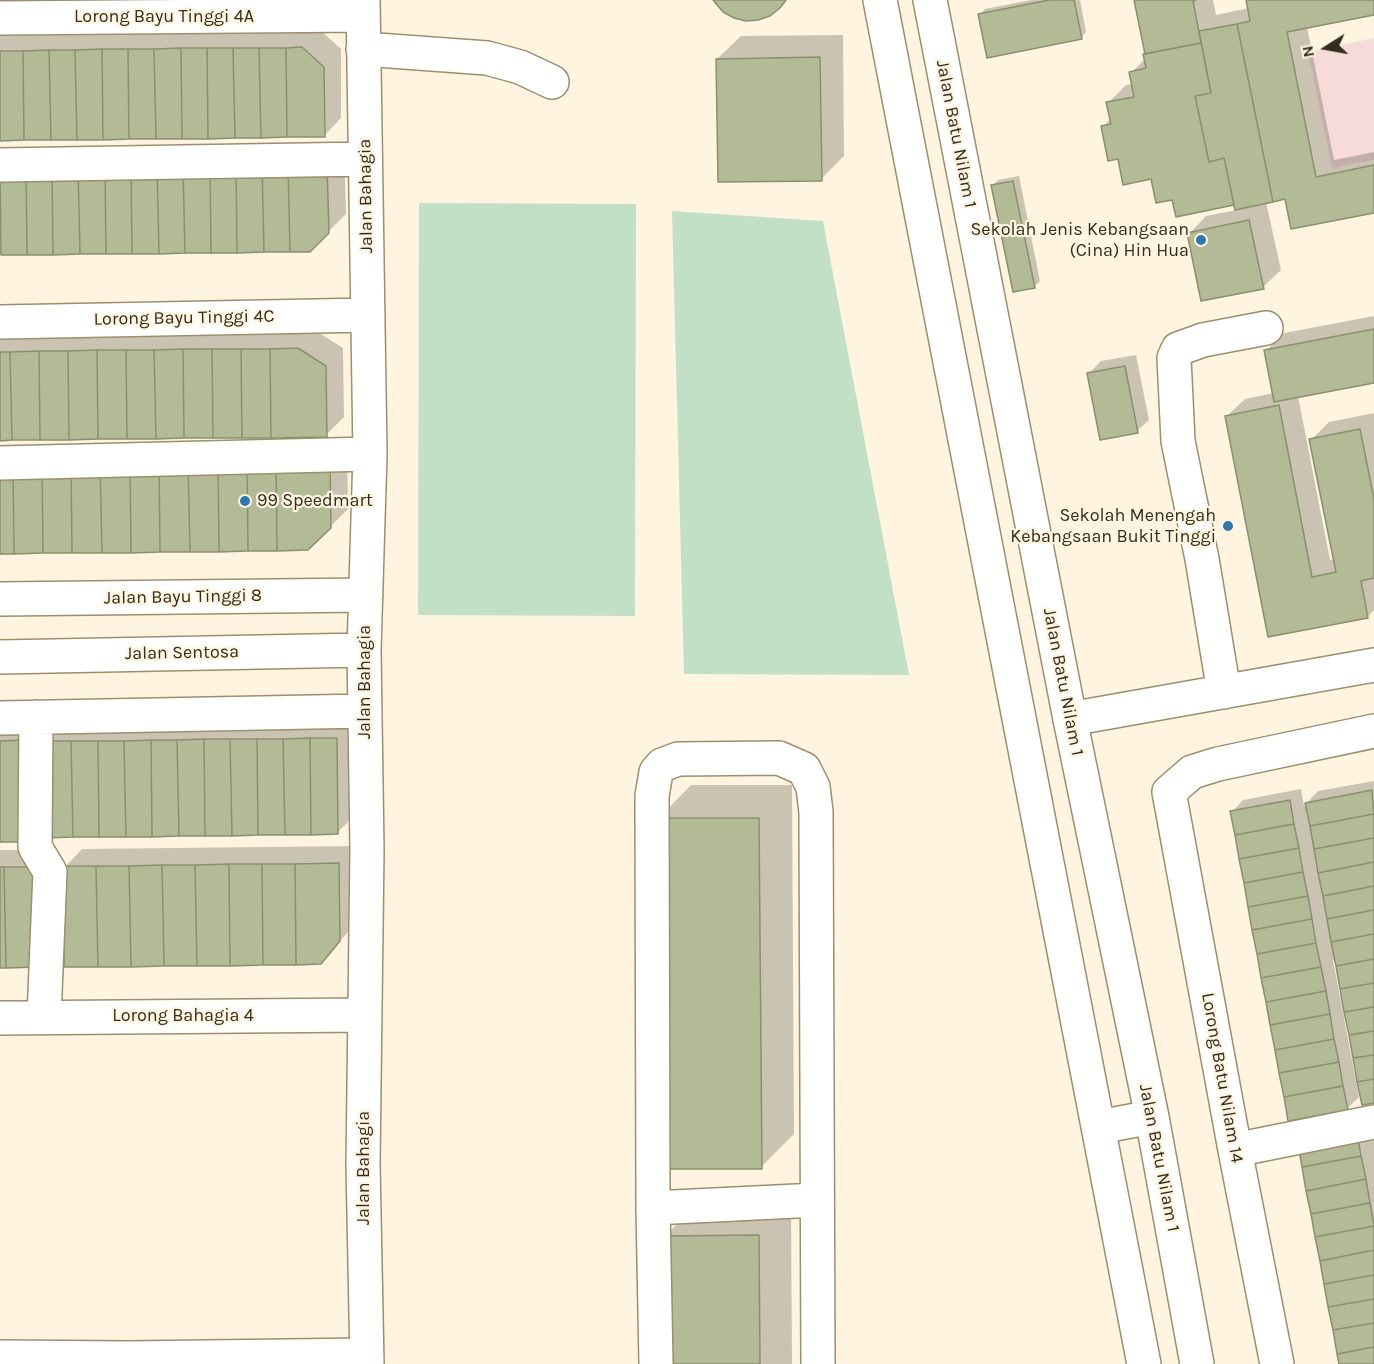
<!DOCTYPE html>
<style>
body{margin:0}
#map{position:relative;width:1374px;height:1364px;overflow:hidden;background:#fef4df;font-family:Karla,sans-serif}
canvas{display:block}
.north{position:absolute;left:1296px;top:18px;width:60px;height:60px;-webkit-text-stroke:4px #fef4df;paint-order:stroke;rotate:259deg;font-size:16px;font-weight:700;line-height:24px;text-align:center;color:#332d1f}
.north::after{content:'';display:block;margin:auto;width:21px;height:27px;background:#332d1f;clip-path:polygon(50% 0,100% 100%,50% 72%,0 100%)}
</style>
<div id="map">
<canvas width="1374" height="1364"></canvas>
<div class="north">N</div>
</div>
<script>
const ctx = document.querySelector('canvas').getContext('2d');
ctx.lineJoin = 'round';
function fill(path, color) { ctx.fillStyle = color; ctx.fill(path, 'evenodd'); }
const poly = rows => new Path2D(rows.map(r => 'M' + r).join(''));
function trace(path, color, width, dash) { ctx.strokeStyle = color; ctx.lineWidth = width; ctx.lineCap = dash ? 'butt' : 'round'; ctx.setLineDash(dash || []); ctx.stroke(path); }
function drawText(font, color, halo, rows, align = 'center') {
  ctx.font = font + ' Karla,sans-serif'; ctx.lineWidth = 4.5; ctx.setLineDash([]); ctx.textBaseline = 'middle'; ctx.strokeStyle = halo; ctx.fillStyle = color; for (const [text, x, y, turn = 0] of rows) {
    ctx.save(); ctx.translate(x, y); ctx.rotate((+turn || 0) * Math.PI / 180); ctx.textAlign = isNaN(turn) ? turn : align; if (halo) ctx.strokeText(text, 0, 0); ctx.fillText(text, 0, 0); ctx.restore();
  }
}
fill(poly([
 [1374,38,1374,160,1332,168,1308,52]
]), '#f6dbd9');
fill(poly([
 [419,203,636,204,635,616,418,615],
 [672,211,823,221,909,675,684,674]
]), '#c2e0c6');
fill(poly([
 [1031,0,1080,0,1086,32,1081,38,980,15,985,9],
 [1135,0,1213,0,1216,15,1249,8,1247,0,1374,0,1374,13,1307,27,1334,160,1374,152,1374,212,1286,197,1266,202,1281,270,1263,287,1189,234,1206,216,1236,210,1235,203,1174,198,1152,177,1119,157,1103,127,1111,118,1108,103,1126,85,1133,84,1131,73,1146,58],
 [320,30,341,49,341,118,324,136,0,139,0,34],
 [843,35,844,156,821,179,717,59,741,36],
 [344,147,346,214,310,250,0,254,0,151],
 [1019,176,1040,281,1035,286,993,185,998,180],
 [1374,316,1374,381,1298,396,1330,560,1335,559,1311,440,1329,422,1374,413,1374,610,1367,617,1269,636,1227,416,1245,399,1274,393,1266,351,1284,333],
 [316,331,343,348,344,417,326,435,0,439,0,335],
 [1136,355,1149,420,1137,431,1089,373,1101,361],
 [347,442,348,509,308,549,0,553,0,446],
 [354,721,355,815,337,833,46,742,64,724],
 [39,723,0,840,0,724],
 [1374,781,1374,1101,1336,959,1333,960,1359,1097,1347,1109,1232,812,1243,800,1301,789,1304,806,1318,791],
 [691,785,792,785,794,1134,761,1167,658,819],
 [356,846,357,922,320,963,65,867,82,849],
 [0,850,54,850,0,966],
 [1374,1129,1374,1364,1340,1364,1299,1145],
 [698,1203,791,1203,792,1364,666,1364,665,1236]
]), '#0003');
const building = poly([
 [713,0,786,0,780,8,770,16,758,20,746,21,734,18,723,12,713,0],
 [1049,0,1074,0,1082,39,987,58,978,14,1049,0],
 [1134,0,1196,0,1193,1,1201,43,1145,54,1134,0],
 [1246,0,1374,0,1374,15,1287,32,1316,177,1374,165,1374,213,1291,229,1285,199,1273,202,1237,24,1250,21,1246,0],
 [1237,24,1273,202,1235,210,1224,158,1209,162,1195,96,1211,93,1199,31,1237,24],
 [1201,43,1211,93,1195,96,1209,162,1224,158,1234,205,1176,217,1172,200,1156,203,1151,179,1123,185,1118,159,1108,161,1101,126,1111,124,1106,102,1134,97,1129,72,1146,68,1143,54,1201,43],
 [302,47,324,67,325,137,287,137,286,48,302,47],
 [181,48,182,139,156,139,154,49,181,48],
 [181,48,207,48,208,139,182,139,181,48],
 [207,48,233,48,235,138,208,139,207,48],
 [233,48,259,48,261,138,235,138,233,48],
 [259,48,286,48,287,137,261,138,259,48],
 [102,49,103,140,77,140,75,50,102,49],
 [102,49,128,49,129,139,103,140,102,49],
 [128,49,154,49,156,139,129,139,128,49],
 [49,50,51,140,24,140,23,51,49,50],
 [49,50,75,50,77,140,51,140,49,50],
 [0,51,23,51,24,140,0,141,0,51],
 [820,57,822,181,718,182,716,59,820,57],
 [327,164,329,233,310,252,290,252,288,165,327,164],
 [236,165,262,165,264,252,237,253,236,165],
 [236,165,237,253,211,253,210,166,236,165],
 [262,165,288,165,290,252,264,252,262,165],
 [131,166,157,166,159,254,132,254,131,166],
 [131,166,132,254,106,254,105,167,131,166],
 [157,166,183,166,185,253,159,254,157,166],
 [183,166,210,166,211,253,185,253,183,166],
 [52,167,78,167,80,254,53,255,52,167],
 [52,167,53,255,27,255,26,168,52,167],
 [78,167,105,167,106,254,80,254,78,167],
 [0,168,26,168,27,255,1,255,0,168],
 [1013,181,1035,288,1013,292,991,185,1013,181],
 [1249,220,1264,289,1201,301,1187,233,1249,220],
 [1374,329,1374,383,1274,402,1264,350,1374,329],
 [298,348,326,366,327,437,271,438,270,349,298,348],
 [183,349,184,438,156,439,154,350,183,349],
 [183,349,212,349,213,438,184,438,183,349],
 [212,349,241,349,242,438,213,438,212,349],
 [241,349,270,349,271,438,242,438,241,349],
 [97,350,98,439,69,440,68,351,97,350],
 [97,350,126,350,127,439,98,439,97,350],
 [126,350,154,350,156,439,127,439,126,350],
 [39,351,40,440,12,440,10,352,39,351],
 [39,351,68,351,69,440,40,440,39,351],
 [0,352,10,352,12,440,0,441,0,352],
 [1125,366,1138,433,1100,440,1087,373,1125,366],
 [1279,405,1312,577,1336,572,1309,439,1360,429,1374,499,1374,578,1361,581,1368,618,1268,637,1225,416,1279,405],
 [276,459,330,459,331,528,308,550,277,551,276,459],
 [276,459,277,551,248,551,247,460,276,459],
 [218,460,247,460,248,551,219,552,218,460],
 [218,460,219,552,190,552,188,461,218,460],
 [100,461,130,461,131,553,102,553,100,461],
 [100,461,102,553,72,553,71,462,100,461],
 [130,461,159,461,160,552,131,553,130,461],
 [159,461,188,461,190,552,160,552,159,461],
 [13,462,42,462,43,553,14,554,13,462],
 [13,462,14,554,0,554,0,463,13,462],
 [42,462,71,462,72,553,43,553,42,462],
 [310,738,337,738,338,834,311,835,310,738],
 [310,738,311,835,285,835,283,739,310,738],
 [204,739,205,836,179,836,177,740,204,739],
 [204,739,230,739,232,836,205,836,204,739],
 [230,739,257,739,258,835,232,836,230,739],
 [257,739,283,739,285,835,258,835,257,739],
 [22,740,23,842,0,842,0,741,22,740],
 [151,740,152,837,126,837,124,741,151,740],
 [151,740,177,740,179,836,152,837,151,740],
 [45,741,71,741,73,837,46,838,45,741],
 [71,741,98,741,99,837,73,837,71,741],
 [98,741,124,741,126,837,99,837,98,741],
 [1372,790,1374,814,1310,826,1305,803,1372,790],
 [1290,800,1294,824,1235,835,1230,811,1290,800],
 [1374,814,1374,838,1314,849,1310,826,1374,814],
 [656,818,759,818,762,1169,658,1169,656,818],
 [1294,824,1299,848,1239,859,1235,835,1294,824],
 [1374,838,1374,862,1318,873,1314,849,1374,838],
 [1299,848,1303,872,1244,883,1239,859,1299,848],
 [1374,862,1374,886,1323,896,1318,873,1374,862],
 [339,863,340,941,321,964,296,965,295,864,339,863],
 [229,864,230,966,197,966,195,865,229,864],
 [229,864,262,864,263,965,230,966,229,864],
 [262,864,295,864,296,965,263,965,262,864],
 [162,865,164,966,131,967,129,866,162,865],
 [162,865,195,865,197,966,164,966,162,865],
 [63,866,96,866,98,967,64,967,63,866],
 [96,866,129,866,131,967,98,967,96,866],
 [0,867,4,867,6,968,0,968,0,867],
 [4,867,37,867,38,967,6,968,4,867],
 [1303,872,1308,896,1248,907,1244,883,1303,872],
 [1374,886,1374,910,1327,919,1323,896,1374,886],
 [1308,896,1312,919,1252,930,1248,907,1308,896],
 [1374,910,1374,934,1331,942,1327,919,1374,910],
 [1312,919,1316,943,1257,954,1252,930,1312,919],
 [1374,934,1374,959,1336,966,1331,942,1374,934],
 [1316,943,1321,967,1261,978,1257,954,1316,943],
 [1374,959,1374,983,1340,989,1336,966,1374,959],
 [1321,967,1326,991,1266,1002,1261,978,1321,967],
 [1374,983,1374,1007,1344,1012,1340,989,1374,983],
 [1326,991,1330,1014,1270,1025,1266,1002,1326,991],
 [1374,1007,1374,1031,1349,1035,1344,1012,1374,1007],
 [1330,1014,1334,1039,1275,1050,1270,1025,1330,1014],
 [1374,1031,1374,1055,1353,1058,1349,1035,1374,1031],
 [1334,1039,1339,1062,1279,1073,1275,1050,1334,1039],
 [1374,1055,1374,1079,1357,1082,1353,1058,1374,1055],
 [1339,1062,1343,1086,1284,1097,1279,1073,1339,1062],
 [1374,1079,1374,1103,1362,1105,1357,1082,1374,1079],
 [1343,1086,1348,1110,1288,1121,1284,1097,1343,1086],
 [1357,1133,1361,1156,1302,1167,1298,1144,1357,1133],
 [1361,1156,1366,1179,1306,1191,1302,1167,1361,1156],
 [1366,1179,1370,1203,1311,1214,1306,1191,1366,1179],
 [1370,1203,1374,1226,1315,1237,1311,1214,1370,1203],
 [1374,1226,1374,1250,1320,1261,1315,1237,1374,1226],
 [759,1235,760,1364,664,1364,663,1236,759,1235],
 [1374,1250,1374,1275,1324,1284,1320,1261,1374,1250],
 [1374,1275,1374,1299,1328,1307,1324,1284,1374,1275],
 [1374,1299,1374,1323,1333,1330,1328,1307,1374,1299],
 [1374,1323,1374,1347,1337,1354,1333,1330,1374,1323],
 [1374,1347,1374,1364,1339,1364,1337,1354,1374,1347]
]);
fill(building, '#b2ba96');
trace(building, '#89906d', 1.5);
const minor = poly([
 [363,0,370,454,364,650,367,850,363,1164,367,1364],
 [0,18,363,15],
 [363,49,487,58,520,67,552,82],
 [0,165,365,159],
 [0,322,368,315],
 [0,463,370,454],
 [0,599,366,595],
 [0,657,364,650],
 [1224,692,1202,559,1178,441,1174,358,1178,349,1203,340,1266,328],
 [36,717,35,847,50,872,44,1017],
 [0,718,365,711],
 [1070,719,1374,665],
 [0,1018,365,1015],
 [1235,1150,1374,1122],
 [653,1208,817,1200],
 [0,1357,127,1358,366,1355],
 [656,1364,653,1208,652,796,656,772,662,765,678,759,779,758,804,769,813,787,816,812,818,1364],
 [1277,1364,1235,1150,1169,792,1192,772,1218,764,1374,731]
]);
const major = poly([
 [880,0,1144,1364],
 [930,0,1070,719,1152,1117,1197,1364],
 [1099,1127,1152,1117]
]);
trace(minor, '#9d8e6d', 36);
trace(major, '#9d8e6d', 36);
trace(minor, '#fff', 33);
trace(major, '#fff', 33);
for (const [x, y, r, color] of [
 [1201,240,6,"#3079ac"],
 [245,501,6,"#3079ac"],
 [1228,526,6,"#3079ac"]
]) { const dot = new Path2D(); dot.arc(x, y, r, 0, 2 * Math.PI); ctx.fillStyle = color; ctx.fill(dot); trace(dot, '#fef4df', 2); }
drawText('18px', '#332d1f', '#fef4df', [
 ["Lorong Bayu Tinggi 4A",164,17],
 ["Jalan Batu Nilam 1",956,134,79],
 ["Jalan Bahagia",366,196,-91],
 ["Lorong Bayu Tinggi 4C",184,318,-1],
 ["Jalan Bayu Tinggi 8",183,597,-1],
 ["Jalan Sentosa",182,653,-1],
 ["Jalan Bahagia",365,682,-90],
 ["Jalan Batu Nilam 1",1063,682,79],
 ["Lorong Bahagia 4",183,1016],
 ["Lorong Batu Nilam 14",1222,1078,80],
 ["Jalan Batu Nilam 1",1159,1158,79],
 ["Jalan Bahagia",364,1168,-90]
]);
drawText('18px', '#332d1f', '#fef4df', [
 ["Sekolah Jenis Kebangsaan",1189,230],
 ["(Cina) Hin Hua",1189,251],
 ["99 Speedmart",257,501,"left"],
 ["Sekolah Menengah",1216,516],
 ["Kebangsaan Bukit Tinggi",1216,537]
], 'right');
</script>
